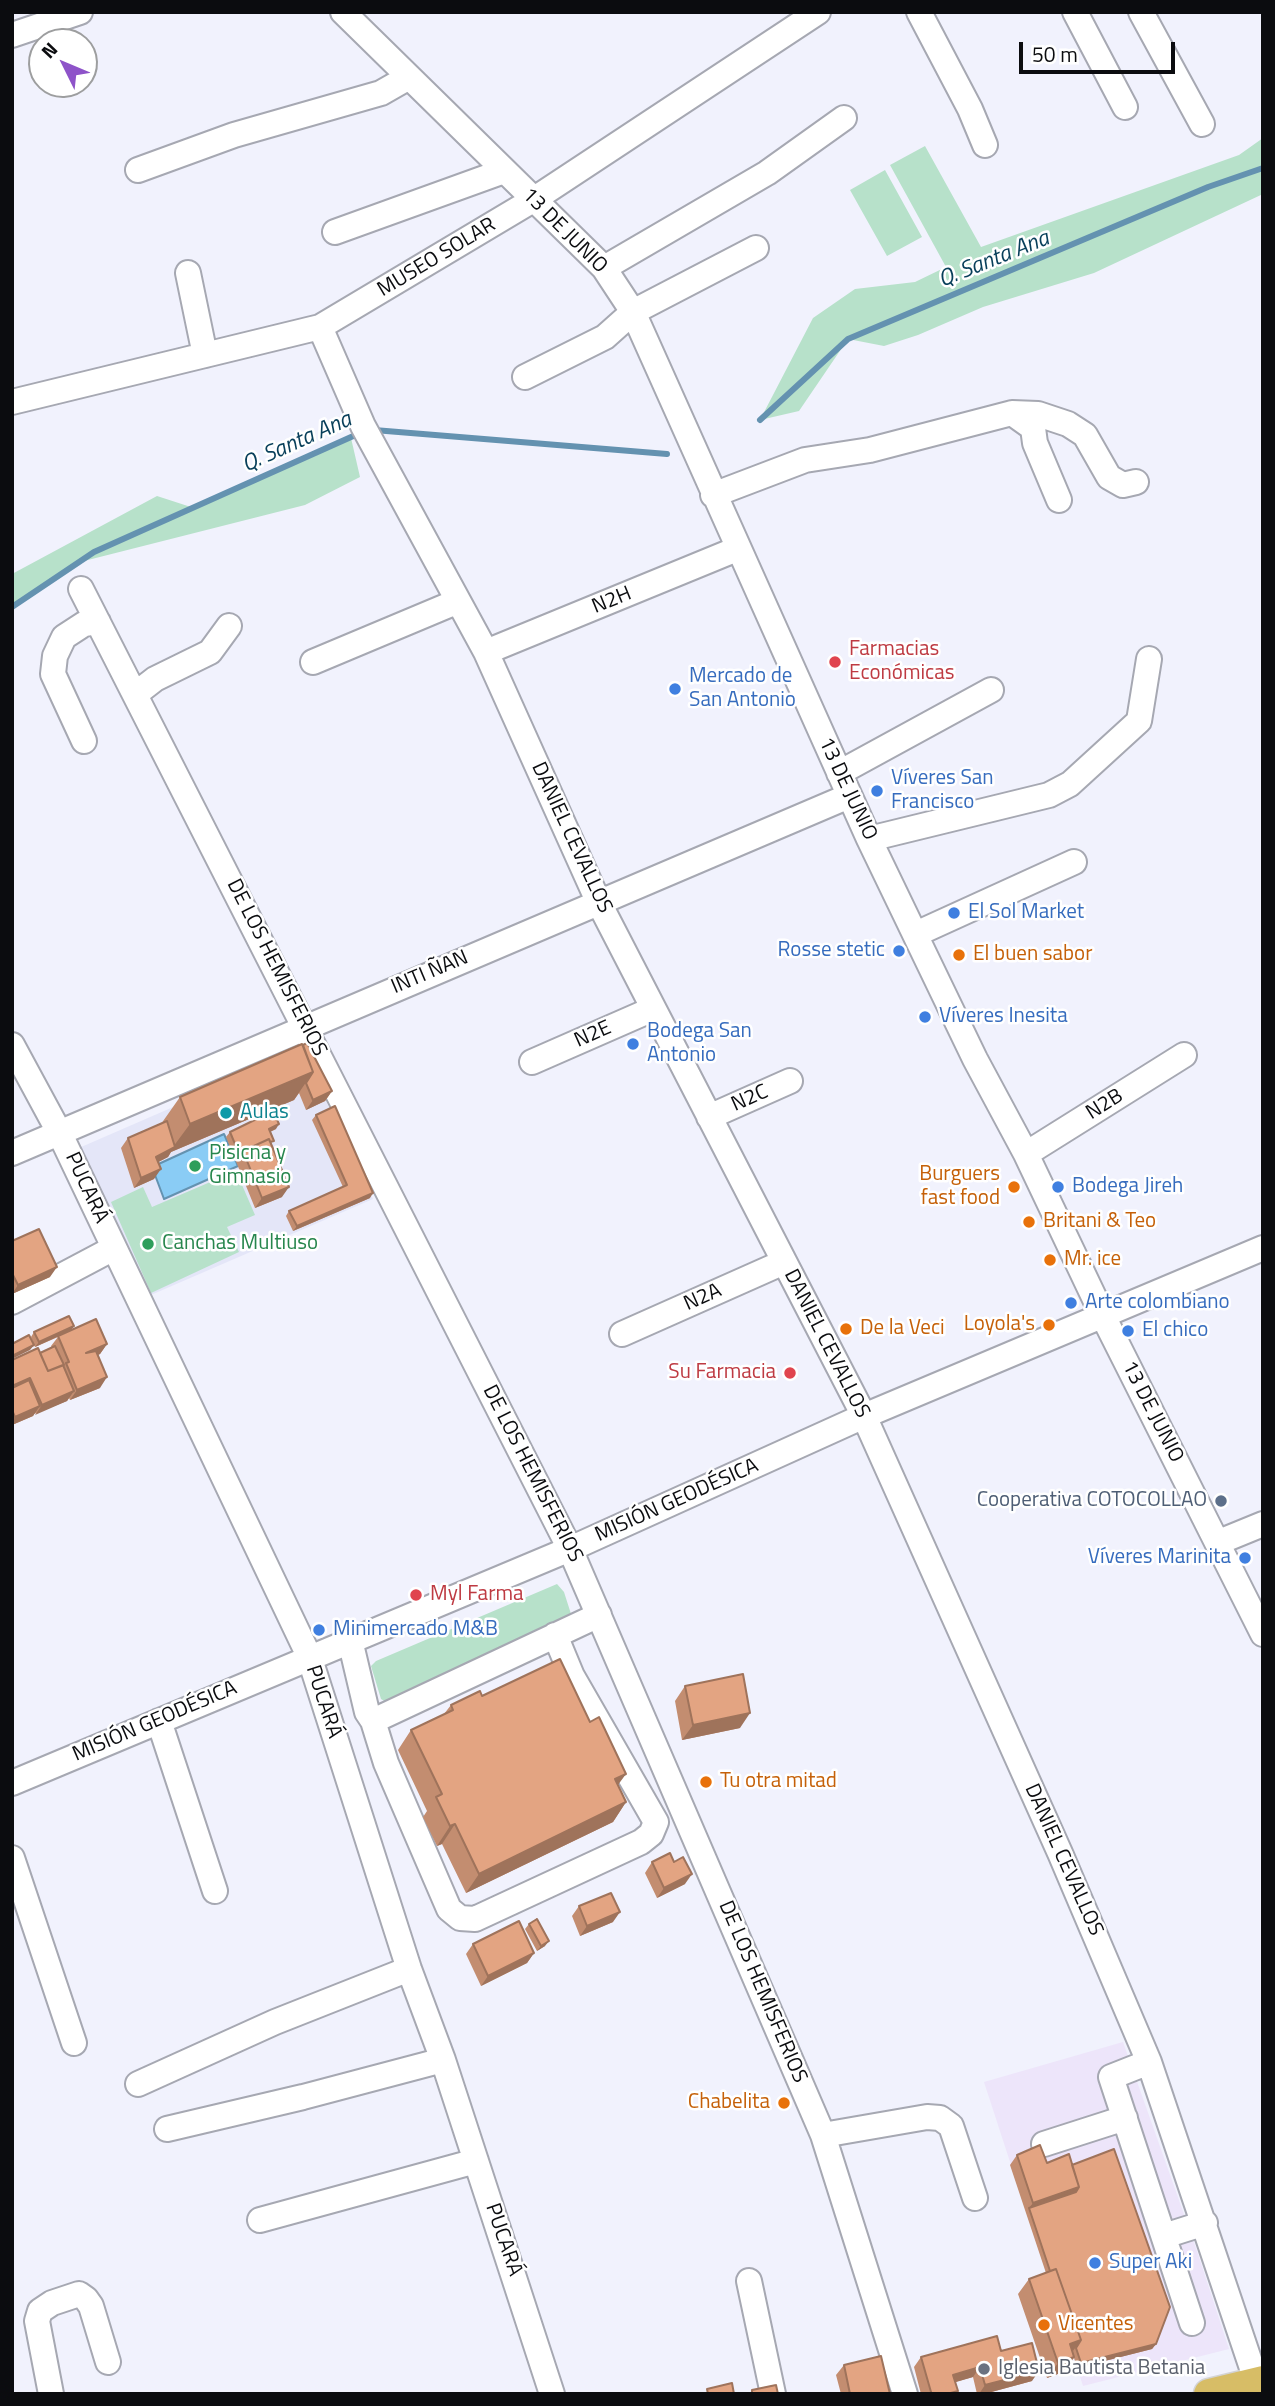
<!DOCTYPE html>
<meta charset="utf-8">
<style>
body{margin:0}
#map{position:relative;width:1275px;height:2406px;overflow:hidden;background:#f1f2fd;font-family:"Titillium Web",sans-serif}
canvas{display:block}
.frame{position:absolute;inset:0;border:14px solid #0b0c0f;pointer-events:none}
.north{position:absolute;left:28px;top:28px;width:70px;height:70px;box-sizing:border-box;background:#fff;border:2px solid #9d9e9f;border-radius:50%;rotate:313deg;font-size:19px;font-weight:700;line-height:28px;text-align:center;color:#0b0c0f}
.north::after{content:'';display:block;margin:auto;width:24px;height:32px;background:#8e53c9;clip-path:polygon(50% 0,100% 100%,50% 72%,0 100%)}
.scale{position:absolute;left:1019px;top:42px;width:156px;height:32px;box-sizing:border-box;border:4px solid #0b0c0f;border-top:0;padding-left:9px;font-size:21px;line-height:24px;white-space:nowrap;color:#0b0c0f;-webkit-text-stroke:5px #fff;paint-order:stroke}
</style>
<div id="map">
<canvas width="1275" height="2406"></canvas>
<div class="frame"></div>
<div class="north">N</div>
<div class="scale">50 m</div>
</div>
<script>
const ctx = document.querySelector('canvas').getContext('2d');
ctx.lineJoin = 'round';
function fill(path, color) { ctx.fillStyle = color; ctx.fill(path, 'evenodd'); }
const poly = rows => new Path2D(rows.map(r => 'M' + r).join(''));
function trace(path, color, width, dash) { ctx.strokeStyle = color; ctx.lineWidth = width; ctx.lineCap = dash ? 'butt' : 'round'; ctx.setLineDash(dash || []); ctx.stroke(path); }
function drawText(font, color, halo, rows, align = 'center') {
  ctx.font = font + ' "Titillium Web",sans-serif'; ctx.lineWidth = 5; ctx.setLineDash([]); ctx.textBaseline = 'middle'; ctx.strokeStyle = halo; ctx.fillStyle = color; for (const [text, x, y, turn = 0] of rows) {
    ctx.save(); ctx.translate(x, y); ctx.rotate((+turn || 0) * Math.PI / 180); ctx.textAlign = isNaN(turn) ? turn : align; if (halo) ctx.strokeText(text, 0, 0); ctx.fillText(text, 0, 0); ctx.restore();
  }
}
fill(poly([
 [302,1051,373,1199,144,1298,72,1151]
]), '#e4e6f8');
fill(poly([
 [1123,2042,1197,2251,1229,2349,1083,2386,984,2082]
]), '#ede5fa');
fill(poly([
 [1263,138,1263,194,1094,273,983,307,918,335,884,346,848,339,799,411,760,420,813,318,855,289,915,282,946,267,890,165,925,146,981,247,1239,155],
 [885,170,922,237,887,256,850,190],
 [351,438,360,477,305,505,80,562,12,607,12,574,157,496,194,508],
 [236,1171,255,1215,227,1227,239,1252,151,1293,111,1202,143,1187,152,1207],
 [557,1584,564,1592,571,1614,386,1702,381,1699,371,1666,376,1661]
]), '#b7e1ca');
const water = poly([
 [224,1134,238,1166,164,1199,152,1167,224,1134]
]);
fill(water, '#8accf5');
trace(water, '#6492b0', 2);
trace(poly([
 [760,420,848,339,1208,187,1263,168],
 [374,430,667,454],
 [12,607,94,552,360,433]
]), '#6492b0', 6);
const minor = poly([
 [343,12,604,268,633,312,869,839,975,1059,1026,1154,1103,1316,1263,1634],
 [919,12,970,109,985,145],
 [1075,12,1125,107],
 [1141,12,1202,124],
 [12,35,80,12],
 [138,170,234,135,381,93,409,77],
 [335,232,504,171],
 [604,268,767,173,844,118],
 [188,273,205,355],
 [320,327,363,426,486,652,598,901,864,1416,1060,1853,1149,2062,1257,2383],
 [525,377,605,337,633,312,756,248],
 [12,402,320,327,533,200,818,12],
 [1012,413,1033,428,1035,443,1059,500],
 [713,495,805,460,870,450,1012,413,1038,414,1068,424,1085,435,1109,477,1123,485,1136,482],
 [81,589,570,1549,823,2135,905,2394],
 [486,652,737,549],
 [313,662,456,602],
 [137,693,155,679,210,652,229,626],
 [84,741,53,674,55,656,64,637,84,624,98,622],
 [839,773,991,690],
 [869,839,1049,795,1070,784,1139,721,1149,659],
 [916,934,1074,862],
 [12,1045,59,1132,309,1656,409,1969,443,2060,552,2394],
 [532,1062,653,1009],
 [709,1117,790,1081],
 [12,1153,849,796],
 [1026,1154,1184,1055],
 [12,1302,114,1248],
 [622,1334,784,1262],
 [1219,1542,1263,1524],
 [350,1640,367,1712,373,1721,599,1615],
 [159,1721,215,1891],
 [373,1721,386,1763,449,1909,460,1918,475,1919,641,1842,651,1834,656,1822,572,1676,555,1635],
 [12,1783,570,1549,864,1416,1263,1248],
 [12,1858,74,2043],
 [1149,2062,1111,2077,1192,2323],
 [138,2084,275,2022,409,1969],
 [167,2129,303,2097,443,2060],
 [823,2135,927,2117,940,2118,951,2126,975,2198],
 [1044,2144,1125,2118],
 [260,2220,476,2161],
 [1164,2236,1205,2223],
 [749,2281,773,2394],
 [51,2394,37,2321,40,2311,52,2303,79,2294,86,2299,91,2306,108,2362]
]);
const major = poly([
 [1209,2394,1263,2381]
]);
trace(minor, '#a6a8b2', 28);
trace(major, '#d3d3d4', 33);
trace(minor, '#fff', 24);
trace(major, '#d7bd66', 30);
fill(poly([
 [302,1044,332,1091,325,1101,306,1110,299,1093,294,1100,171,1152,168,1157,158,1162,154,1179,134,1188,121,1148,128,1138,161,1124,180,1097],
 [316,1115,370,1198,293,1231,286,1216,289,1211,343,1187,312,1120],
 [276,1129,270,1132,271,1145,282,1197,255,1208,226,1137,230,1132],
 [12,1241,50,1277,12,1294],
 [74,1326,71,1331,107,1344,100,1354,98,1355,100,1388,70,1400,69,1398,67,1401,34,1414,33,1416,12,1425,12,1360,40,1353,52,1348,51,1346,58,1337,35,1347,31,1337,34,1332],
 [685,1686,740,1728,682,1740,675,1701],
 [482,1696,618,1785,626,1802,613,1822,466,1893,442,1844,437,1846,423,1817,427,1811,398,1750,411,1730,444,1714,451,1705],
 [652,1862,685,1884,657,1898,645,1873],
 [579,1906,613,1922,580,1936,572,1916],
 [529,1924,545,1946,537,1951,525,1929],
 [473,1944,534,1953,527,1963,481,1986,466,1954],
 [1017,2155,1047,2163,1072,2165,1156,2344,1152,2349,1077,2368,1074,2358,1063,2372,1047,2378,1018,2294,1029,2279,1046,2273,1010,2165],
 [1001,2351,1032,2381,984,2394,977,2394,973,2377,955,2382,958,2391,956,2394,921,2394,914,2367,921,2357],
 [844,2365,890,2394,841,2394,836,2375]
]), '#c38d70');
fill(poly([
 [313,1072,294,1100,171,1152,168,1157,149,1167,156,1157,173,1147,190,1124],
 [332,1091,325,1101,306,1110,313,1100],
 [279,1124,276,1129,265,1134,269,1129],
 [161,1169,154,1179,134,1188,141,1178],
 [289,1187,282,1197,255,1208,262,1198],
 [373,1193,370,1198,293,1231,297,1226],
 [57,1267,50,1277,12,1294,18,1285],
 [74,1326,70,1331,35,1347,39,1342],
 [107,1344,100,1354,79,1363,86,1353],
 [34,1345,30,1350,12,1359,12,1356],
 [107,1377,100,1388,70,1400,77,1390],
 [74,1391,67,1401,35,1415,42,1405],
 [40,1406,33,1416,12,1425,12,1422,15,1417],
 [750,1713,740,1728,682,1740,693,1725],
 [626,1774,612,1793,615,1779],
 [626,1802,613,1822,466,1893,479,1874],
 [455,1824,442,1844,437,1846,450,1826],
 [692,1874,685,1884,657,1898,664,1888],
 [620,1912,613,1922,580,1936,587,1926],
 [549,1941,545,1946,537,1951,541,1946],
 [534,1953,527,1963,481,1986,488,1976],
 [1079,2187,1072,2197,1029,2208,1033,2203],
 [1081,2340,1070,2355,1070,2344],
 [1156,2344,1152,2349,1077,2368,1081,2363],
 [1074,2357,1063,2372,1047,2378,1058,2363],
 [980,2367,973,2377,946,2385,953,2375],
 [1039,2371,1032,2381,984,2394,979,2394,985,2385]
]), '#9f735b');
const building = poly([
 [307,1043,332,1091,313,1100,306,1083,313,1072,303,1045,307,1043],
 [302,1044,313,1072,190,1124,180,1097,302,1044],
 [335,1106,373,1193,297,1226,289,1211,347,1185,316,1115,335,1106],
 [273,1111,279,1124,269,1129,274,1141,270,1142,269,1139,243,1151,240,1156,230,1132,273,1111],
 [167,1121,175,1147,156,1157,161,1169,141,1178,128,1138,167,1121],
 [269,1139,289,1187,262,1198,243,1151,269,1139],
 [39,1229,57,1267,18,1285,12,1273,12,1241,39,1229],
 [69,1316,74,1326,39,1342,34,1332,69,1316],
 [96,1319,107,1344,86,1353,96,1351,107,1377,77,1390,66,1363,69,1362,58,1336,96,1319],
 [29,1335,34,1345,12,1356,12,1344,29,1335],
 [55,1346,64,1365,48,1371,40,1353,55,1346],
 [38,1348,48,1371,63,1365,74,1391,42,1405,30,1378,12,1386,12,1360,38,1348],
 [29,1380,40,1406,15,1417,12,1410,12,1388,29,1380],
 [560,1659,590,1722,599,1717,626,1774,615,1779,626,1802,479,1874,455,1824,450,1826,436,1797,442,1794,411,1730,453,1710,451,1705,480,1691,482,1696,560,1659],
 [743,1674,750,1713,693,1725,685,1686,743,1674],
 [670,1853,674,1862,683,1857,692,1874,664,1888,652,1862,670,1853],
 [611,1893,620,1912,587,1926,579,1906,611,1893],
 [537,1919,549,1941,541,1946,529,1924,537,1919],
 [519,1921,534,1953,488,1976,473,1944,519,1921],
 [1040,2145,1047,2163,1069,2154,1079,2187,1033,2203,1017,2155,1040,2145],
 [1114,2149,1170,2307,1156,2344,1081,2363,1076,2348,1081,2340,1056,2269,1050,2271,1029,2208,1076,2192,1079,2187,1072,2165,1114,2149],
 [1056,2269,1081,2340,1070,2344,1074,2357,1058,2363,1029,2279,1056,2269],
 [997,2336,1001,2351,1032,2343,1039,2371,985,2385,980,2367,953,2375,958,2391,947,2394,932,2394,931,2392,921,2357,997,2336],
 [881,2356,890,2394,850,2394,844,2365,881,2356],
 [732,2383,734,2394,708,2394,707,2389,732,2383],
 [776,2385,778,2394,752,2394,752,2390,776,2385]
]);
fill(building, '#e3a482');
trace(building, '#9f735b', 2);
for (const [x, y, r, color] of [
 [835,662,7,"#e0444e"],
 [675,689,7,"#3f7fe0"],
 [877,791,7,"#3f7fe0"],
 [954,913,7,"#3f7fe0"],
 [899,951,7,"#3f7fe0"],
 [959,955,7,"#e8710a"],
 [925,1017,7,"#3f7fe0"],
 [633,1044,7,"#3f7fe0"],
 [226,1113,7,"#0f9aa8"],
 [195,1166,7,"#2e9e5b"],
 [1014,1187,7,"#e8710a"],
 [1058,1187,7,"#3f7fe0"],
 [1029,1222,7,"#e8710a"],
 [148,1244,7,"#2e9e5b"],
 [1050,1260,7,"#e8710a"],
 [1071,1303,7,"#3f7fe0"],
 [1049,1325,7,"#e8710a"],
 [846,1329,7,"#e8710a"],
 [1128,1331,7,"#3f7fe0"],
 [790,1373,7,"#e0444e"],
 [1221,1501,7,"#5c6f8a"],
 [1245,1558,7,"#3f7fe0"],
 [416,1595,7,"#e0444e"],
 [319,1630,7,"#3f7fe0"],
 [706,1782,7,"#e8710a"],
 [784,2103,7,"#e8710a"],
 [1095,2263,7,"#3f7fe0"],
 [1044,2325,7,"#e8710a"],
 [984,2369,7,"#6b7280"]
]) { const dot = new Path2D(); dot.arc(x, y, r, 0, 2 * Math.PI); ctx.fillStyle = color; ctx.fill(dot); trace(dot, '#fff', 2.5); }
drawText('21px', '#0b0c0f', '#fff', [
 ["13 DE JUNIO",564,231,45],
 ["MUSEO SOLAR",437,258,-31],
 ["N2H",612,601,-22],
 ["13 DE JUNIO",847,789,65],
 ["DANIEL CEVALLOS",571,838,65],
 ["DE LOS HEMISFERIOS",276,968,63],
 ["INTI ÑAN",430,973,-23],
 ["N2E",593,1035,-24],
 ["N2C",750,1099,-24],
 ["N2B",1105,1105,-32],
 ["PUCARÁ",86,1188,65],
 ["N2A",703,1298,-24],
 ["DANIEL CEVALLOS",826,1344,63],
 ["13 DE JUNIO",1152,1412,63],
 ["DE LOS HEMISFERIOS",532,1474,63],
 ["MISIÓN GEODÉSICA",677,1501,-24],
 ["PUCARÁ",323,1702,72],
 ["MISIÓN GEODÉSICA",155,1722,-23],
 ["DANIEL CEVALLOS",1063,1860,66],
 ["DE LOS HEMISFERIOS",762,1992,67],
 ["PUCARÁ",503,2240,71]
]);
drawText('21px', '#be3a42', '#fff', [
 ["Farmacias",849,650],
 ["Económicas",849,674],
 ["Su Farmacia",776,1373,"right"],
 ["Myl Farma",430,1595]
], 'left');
drawText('21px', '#366cbe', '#fff', [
 ["Mercado de",689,677],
 ["San Antonio",689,701],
 ["Víveres San",891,779],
 ["Francisco",891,803],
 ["El Sol Market",968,913],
 ["Rosse stetic",885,951,"right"],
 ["Víveres Inesita",939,1017],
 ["Bodega San",647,1032],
 ["Antonio",647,1056],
 ["Bodega Jireh",1072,1187],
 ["Arte colombiano",1085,1303],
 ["El chico",1142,1331],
 ["Víveres Marinita",1231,1558,"right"],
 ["Minimercado M&B",333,1630],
 ["Super Aki",1109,2263]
], 'left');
drawText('21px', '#c56008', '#fff', [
 ["El buen sabor",973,955],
 ["Burguers",1000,1175,"right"],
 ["fast food",1000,1199,"right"],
 ["Britani & Teo",1043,1222],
 ["Mr. ice",1064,1260],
 ["Loyola's",1035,1325,"right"],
 ["De la Veci",860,1329],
 ["Tu otra mitad",720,1782],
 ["Chabelita",770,2103,"right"],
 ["Vicentes",1058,2325]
], 'left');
drawText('21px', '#0d838f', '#fff', [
 ["Aulas",240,1113]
], 'left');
drawText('21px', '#27864d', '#fff', [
 ["Pisicna y",209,1154],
 ["Gimnasio",209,1178],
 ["Canchas Multiuso",162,1244]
], 'left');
drawText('21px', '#4e5e75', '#fff', [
 ["Cooperativa COTOCOLLAO",1207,1501]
], 'right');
drawText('21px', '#5b616d', '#fff', [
 ["Iglesia Bautista Betania",998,2369]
], 'left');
drawText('italic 23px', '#083f5a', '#fff', [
 ["Q. Santa Ana",994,260,-22],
 ["Q. Santa Ana",297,443,-24]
]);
</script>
